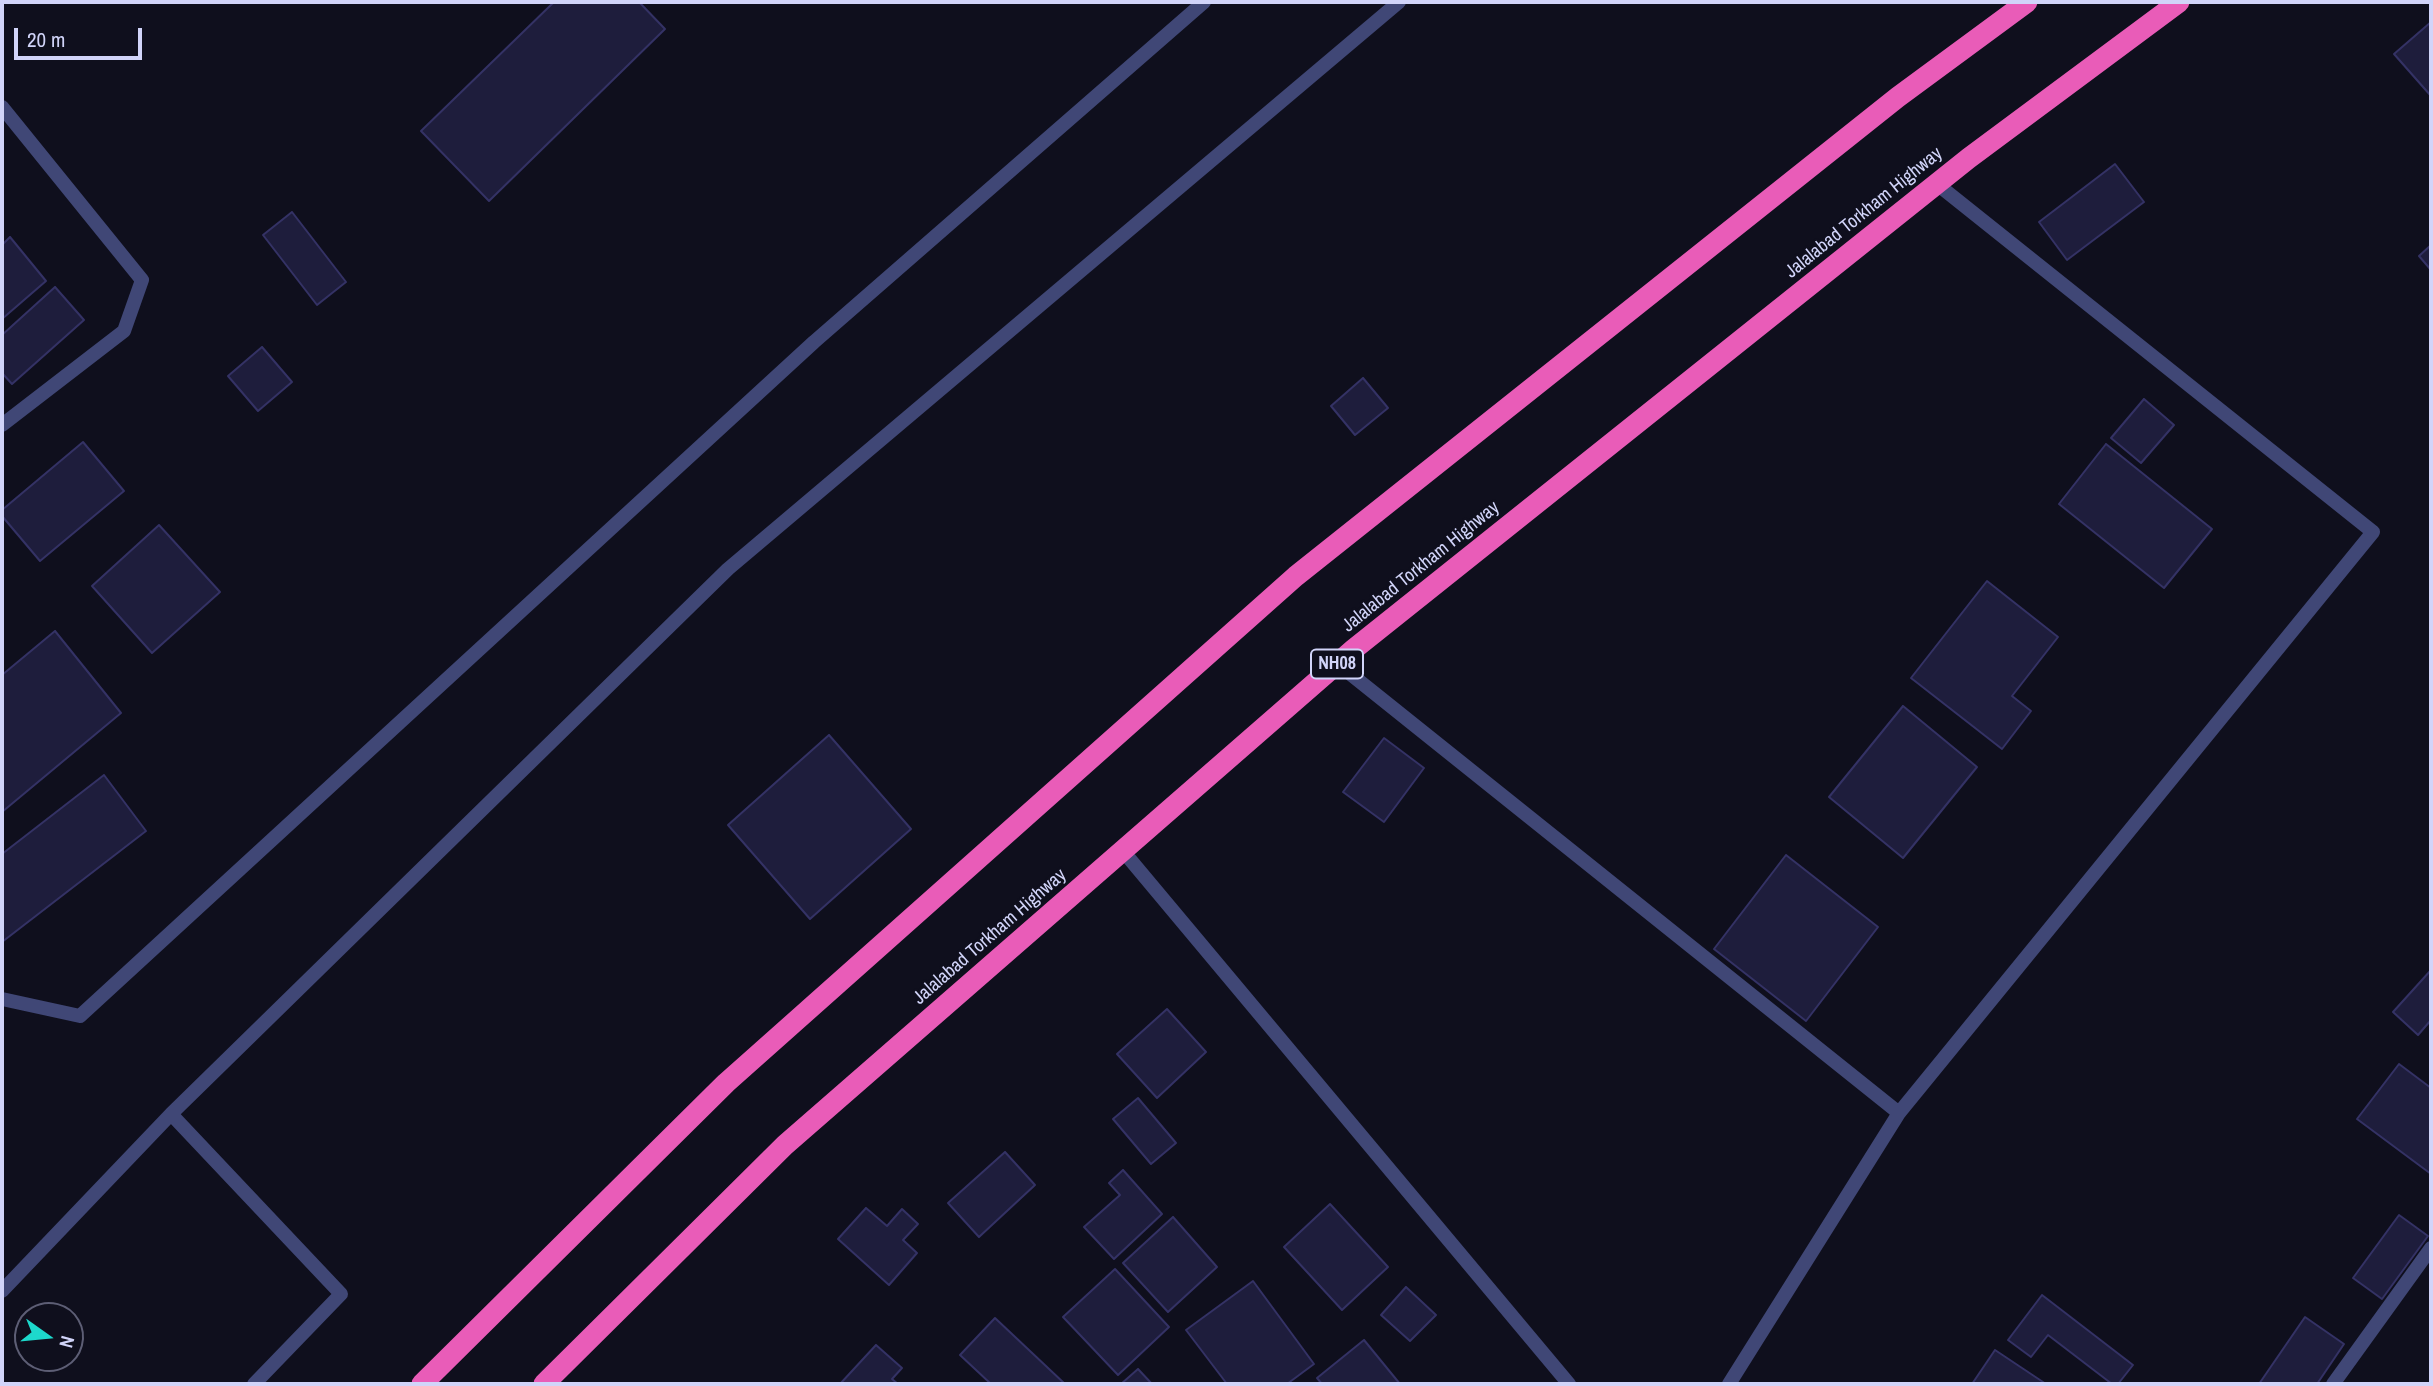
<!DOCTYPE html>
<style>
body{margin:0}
#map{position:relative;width:2433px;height:1386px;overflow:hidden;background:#0f0f1d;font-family:"Archivo Narrow",sans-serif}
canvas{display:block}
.frame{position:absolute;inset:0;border:4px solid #d1d4f9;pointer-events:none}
.north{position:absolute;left:14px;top:1302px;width:70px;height:70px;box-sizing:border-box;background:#0f0f1d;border:2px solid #5d5e75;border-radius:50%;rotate:105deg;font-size:19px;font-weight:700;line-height:28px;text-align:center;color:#d1d4f9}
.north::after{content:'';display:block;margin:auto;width:24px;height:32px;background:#1dd9cc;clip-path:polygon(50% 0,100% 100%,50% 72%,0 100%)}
.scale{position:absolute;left:14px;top:28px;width:128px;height:32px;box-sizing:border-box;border:4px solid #d1d4f9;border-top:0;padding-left:9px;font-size:21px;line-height:24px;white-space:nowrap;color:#d1d4f9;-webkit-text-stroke:5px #0f0f1d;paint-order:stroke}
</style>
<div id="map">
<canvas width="2433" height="1386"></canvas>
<div class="frame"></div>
<div class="north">N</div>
<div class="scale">20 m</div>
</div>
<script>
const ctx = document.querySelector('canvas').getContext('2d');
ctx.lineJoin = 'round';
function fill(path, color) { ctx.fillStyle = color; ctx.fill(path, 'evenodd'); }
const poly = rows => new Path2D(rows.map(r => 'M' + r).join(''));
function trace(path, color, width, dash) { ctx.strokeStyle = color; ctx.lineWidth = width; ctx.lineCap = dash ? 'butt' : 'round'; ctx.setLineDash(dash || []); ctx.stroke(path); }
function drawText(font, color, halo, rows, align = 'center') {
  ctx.font = font + ' "Archivo Narrow",sans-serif'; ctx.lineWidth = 5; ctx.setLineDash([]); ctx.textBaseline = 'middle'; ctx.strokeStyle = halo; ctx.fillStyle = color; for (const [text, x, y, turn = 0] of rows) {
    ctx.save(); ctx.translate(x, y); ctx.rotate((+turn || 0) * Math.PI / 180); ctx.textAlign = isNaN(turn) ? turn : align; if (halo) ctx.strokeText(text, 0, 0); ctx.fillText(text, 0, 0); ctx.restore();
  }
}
const building = poly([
 [554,2,639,2,665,29,489,201,421,131,554,2],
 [2431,22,2431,96,2394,54,2431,22],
 [2115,164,2144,202,2067,260,2039,222,2115,164],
 [292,212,346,282,317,305,263,235,292,212],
 [10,237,46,281,2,319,2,245,10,237],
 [2431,245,2431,270,2419,256,2431,245],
 [55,287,84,320,12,384,2,373,2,335,55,287],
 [262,347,292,382,258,411,228,376,262,347],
 [1363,378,1388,408,1355,435,1331,406,1363,378],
 [2144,399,2174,425,2141,463,2111,438,2144,399],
 [83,442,124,491,40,561,2,516,2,510,83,442],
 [2106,444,2212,529,2164,588,2059,504,2106,444],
 [159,525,220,592,152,653,92,586,159,525],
 [1987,581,2058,637,2012,696,2031,711,2002,749,1911,678,1987,581],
 [55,631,121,713,2,812,2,675,55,631],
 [1903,706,1977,767,1903,858,1829,797,1903,706],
 [829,735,911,829,810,919,728,825,829,735],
 [1384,738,1424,768,1384,822,1343,792,1384,738],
 [104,775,146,831,2,942,2,854,104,775],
 [1786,855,1878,927,1806,1021,1714,949,1786,855],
 [2431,970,2431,1020,2418,1035,2393,1012,2431,970],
 [1167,1009,1206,1052,1157,1098,1117,1054,1167,1009],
 [2399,1064,2431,1088,2431,1174,2357,1119,2399,1064],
 [1138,1098,1176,1143,1151,1164,1113,1119,1138,1098],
 [1005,1152,1035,1185,979,1237,948,1203,1005,1152],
 [1123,1170,1162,1214,1114,1259,1084,1227,1120,1195,1109,1183,1123,1170],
 [1330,1204,1388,1267,1342,1310,1284,1247,1330,1204],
 [866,1208,887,1226,902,1209,918,1224,903,1240,917,1253,889,1285,838,1239,866,1208],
 [2399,1215,2428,1236,2382,1299,2353,1278,2399,1215],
 [1173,1217,1217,1267,1168,1312,1123,1263,1173,1217],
 [1115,1269,1169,1327,1118,1375,1063,1317,1115,1269],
 [1253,1281,1314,1364,1287,1384,1227,1384,1186,1330,1253,1281],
 [1406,1287,1436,1315,1410,1341,1381,1315,1406,1287],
 [2042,1295,2133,1365,2118,1384,2112,1384,2048,1335,2031,1357,2008,1340,2042,1295],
 [2305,1317,2344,1344,2317,1384,2259,1384,2305,1317],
 [995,1318,1065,1384,991,1384,960,1355,995,1318],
 [1364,1340,1400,1384,1322,1384,1317,1378,1364,1340],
 [876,1345,902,1368,892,1379,898,1384,840,1384,876,1345],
 [1995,1350,2046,1384,1972,1384,1995,1350],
 [1138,1369,1152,1384,1121,1384,1138,1369]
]);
fill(building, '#1e1d3c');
trace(building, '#343265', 2);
trace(poly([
 [2,107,142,280,124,331,2,425]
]), '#404776', 14);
trace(poly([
 [1338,664,1899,1113],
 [1123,851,1569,1384],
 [2,999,80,1016,814,342,1204,2],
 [2,1291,171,1114],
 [254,1384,341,1294,171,1114,728,569,1399,2],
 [1729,1384,1899,1113,2373,532,1937,184],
 [2333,1384,2431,1248]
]), '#404776', 14);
trace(poly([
 [422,1384,726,1083,1296,576,1898,97,2027,2],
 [544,1384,785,1145,1354,649,1969,158,2179,2]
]), '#e95cb8', 21);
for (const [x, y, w] of [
 [1337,664,52]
]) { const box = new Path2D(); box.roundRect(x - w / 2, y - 14.5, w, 29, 5); ctx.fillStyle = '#0f0f1d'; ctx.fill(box); trace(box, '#d1d4f9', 2); }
drawText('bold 18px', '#d1d4f9', null, [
 ["NH08",1337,664]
]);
drawText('19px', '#d1d4f9', '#0f0f1d', [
 ["Jalalabad Torkham Highway",1864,213,-39],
 ["Jalalabad Torkham Highway",1421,567,-39],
 ["Jalalabad Torkham Highway",990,937,-41]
]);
</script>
